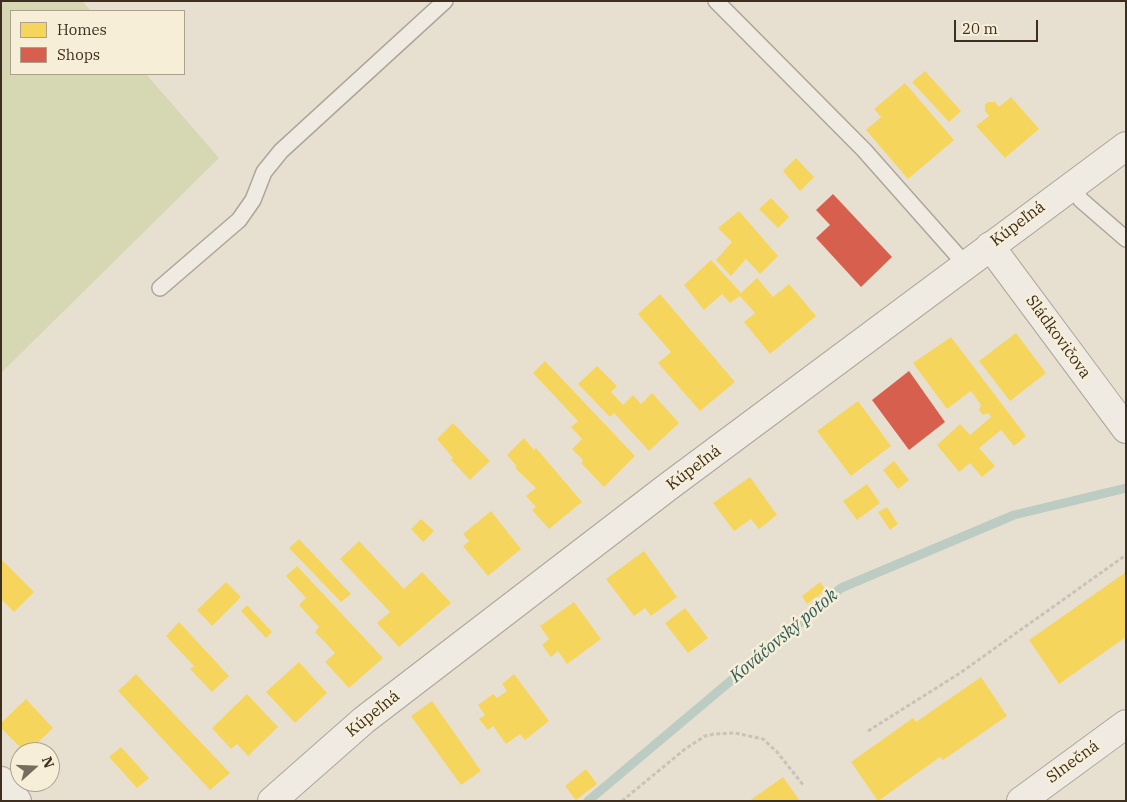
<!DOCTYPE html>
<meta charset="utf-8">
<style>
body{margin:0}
#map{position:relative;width:1127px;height:802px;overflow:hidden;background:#e7e0d1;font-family:"IBM Plex Serif",serif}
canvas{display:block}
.frame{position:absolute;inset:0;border:2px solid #3d2e20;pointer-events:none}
.legend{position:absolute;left:10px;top:10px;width:175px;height:65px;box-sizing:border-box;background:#f7eed8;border:1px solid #ada18e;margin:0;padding:6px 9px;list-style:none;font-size:15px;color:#3d2e20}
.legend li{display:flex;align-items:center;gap:10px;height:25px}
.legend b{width:25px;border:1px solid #ada18e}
.north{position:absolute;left:10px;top:742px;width:50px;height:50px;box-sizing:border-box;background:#f7eed8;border:1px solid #ada18e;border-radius:50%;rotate:70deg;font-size:14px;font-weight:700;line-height:20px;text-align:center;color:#3d2e20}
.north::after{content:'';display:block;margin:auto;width:18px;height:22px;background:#786c5e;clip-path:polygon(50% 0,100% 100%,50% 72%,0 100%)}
.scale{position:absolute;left:954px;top:20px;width:84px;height:22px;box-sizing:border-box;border:2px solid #3d2e20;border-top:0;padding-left:6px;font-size:15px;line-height:18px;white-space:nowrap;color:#3d2e20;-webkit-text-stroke:4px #f7eed8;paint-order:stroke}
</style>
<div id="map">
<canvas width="1127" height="802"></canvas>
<div class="frame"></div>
<ul class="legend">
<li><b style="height:14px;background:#f6d55c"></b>Homes</li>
<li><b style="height:14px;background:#d6604d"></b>Shops</li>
</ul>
<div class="north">N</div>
<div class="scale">20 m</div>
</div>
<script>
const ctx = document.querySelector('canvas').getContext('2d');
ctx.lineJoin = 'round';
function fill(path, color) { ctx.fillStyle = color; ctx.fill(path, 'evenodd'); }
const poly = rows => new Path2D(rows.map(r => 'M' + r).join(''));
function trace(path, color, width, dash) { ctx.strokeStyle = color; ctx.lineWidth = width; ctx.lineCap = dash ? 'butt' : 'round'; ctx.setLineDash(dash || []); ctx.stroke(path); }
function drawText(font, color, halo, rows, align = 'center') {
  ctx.font = font + ' "IBM Plex Serif",serif'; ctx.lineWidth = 5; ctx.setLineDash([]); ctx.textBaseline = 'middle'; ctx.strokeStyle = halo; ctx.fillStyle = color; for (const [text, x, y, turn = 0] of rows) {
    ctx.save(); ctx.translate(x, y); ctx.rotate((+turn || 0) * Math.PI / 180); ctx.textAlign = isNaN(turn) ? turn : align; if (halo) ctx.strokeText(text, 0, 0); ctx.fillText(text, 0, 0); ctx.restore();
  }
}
fill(poly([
 [1,1,82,1,91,11,11,11,11,74,146,74,219,158,1,373]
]), '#d6d7b3');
fill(poly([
 [925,71,961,111,949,122,912,82],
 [905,83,954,140,908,179,866,130,881,117,874,109],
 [1011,97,1039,129,1005,158,976,126,989,116,985,111,985,104,988,102,995,102,999,107],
 [796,158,814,177,800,191,783,171],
 [771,198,789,217,778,228,759,209],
 [739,211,778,256,760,274,746,259,731,276,716,260,732,242,718,228],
 [711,260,741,293,757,278,773,297,789,284,816,316,770,354,744,322,755,313,740,296,730,303,722,294,704,310,684,285],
 [660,294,735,382,700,411,658,363,671,352,638,314],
 [1016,333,1046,373,1010,401,979,361],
 [951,337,1026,436,1014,446,1001,430,979,448,995,466,982,477,970,463,959,472,937,445,960,424,970,435,991,417,988,413,983,415,979,410,981,405,971,391,947,409,913,363],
 [545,361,635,456,604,487,581,463,583,460,572,449,582,439,571,427,578,421,533,373],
 [597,366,617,386,611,392,623,405,633,395,641,404,652,393,679,423,649,451,614,413,610,417,578,384],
 [858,401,891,446,851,476,817,431],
 [453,423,490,461,470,480,451,460,453,458,437,439],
 [524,438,534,450,536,448,582,502,549,529,532,510,536,507,526,496,536,488,516,469,516,465,507,455],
 [894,461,909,480,898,489,883,470],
 [750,477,777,515,759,529,751,519,734,531,713,503],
 [867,484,880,503,857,520,843,501],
 [887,507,898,524,890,530,878,512],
 [491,511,521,549,488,576,463,546,469,541,463,534],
 [421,519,434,531,423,542,411,529],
 [299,539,351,594,341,602,289,548],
 [359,541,404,589,422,572,451,603,399,647,377,623,390,612,340,559],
 [644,551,677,597,651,616,645,608,634,616,606,579],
 [1,559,34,592,14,612,1,599],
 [297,566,383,658,349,688,325,662,335,653,315,632,319,627,299,605,306,598,286,576],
 [1126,572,1126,637,1059,684,1029,640],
 [226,582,241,597,212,626,197,610],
 [820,582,826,590,807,604,802,596],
 [574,602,601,639,567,664,558,651,551,657,542,645,549,639,540,626],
 [247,605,272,632,266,638,241,611],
 [685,608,708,638,688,653,665,623],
 [179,622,229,676,212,692,190,669,194,666,166,636],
 [299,662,327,693,295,723,266,692],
 [136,674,230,773,210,790,118,691],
 [514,674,549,721,525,740,520,734,506,744,493,726,488,730,479,719,485,715,478,705,493,694,497,698,507,691,502,684],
 [981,677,1007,716,943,760,940,757,878,801,851,762,913,718,916,722],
 [247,694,278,727,248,756,237,744,231,749,212,728],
 [26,699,53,728,28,752,25,752,1,728,1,723],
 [432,701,481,771,461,785,411,716],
 [121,747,149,778,137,788,109,757],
 [586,769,597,784,576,800,565,786],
 [783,777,800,801,749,801,769,787]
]), '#f6d55c');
fill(poly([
 [833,194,892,257,861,287,816,238,830,225,816,210],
 [909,371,945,422,909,450,872,400]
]), '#d6604d');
trace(poly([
 [588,801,841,588,1014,515,1126,488]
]), '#bcccc2', 9);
const service = poly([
 [716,1,864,150,965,264],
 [1070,185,1081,200,1126,239],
 [160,288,239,220,253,200,264,172,281,151,445,1]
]);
const minor = poly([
 [990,246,1126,429],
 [1,781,17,801],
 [1021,801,1126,724]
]);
const tertiary = poly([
 [272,801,364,720,669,486,1126,146]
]);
trace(service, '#ada599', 18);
trace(minor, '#ada599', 30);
trace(tertiary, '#ada599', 30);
trace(poly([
 [868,731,960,673,1126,555],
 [622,801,685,749,705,736,714,734,735,733,763,739,777,752,804,786]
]), '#c8c2b9', 3, [4, 2.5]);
trace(service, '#efebe3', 15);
trace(minor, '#efebe3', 28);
trace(tertiary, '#efebe3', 28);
drawText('16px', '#3d2e20', '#f7eed8', [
 ["Kúpeľná",1018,224,-37],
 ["Sládkovičova",1058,337,54],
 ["Kúpeľná",694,468,-37],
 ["Kúpeľná",373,714,-39],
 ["Slnečná",1073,762,-36]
]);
drawText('italic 18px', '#2f5d5a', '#f7eed8', [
 ["Kováčovský potok",784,636,-40]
]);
</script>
